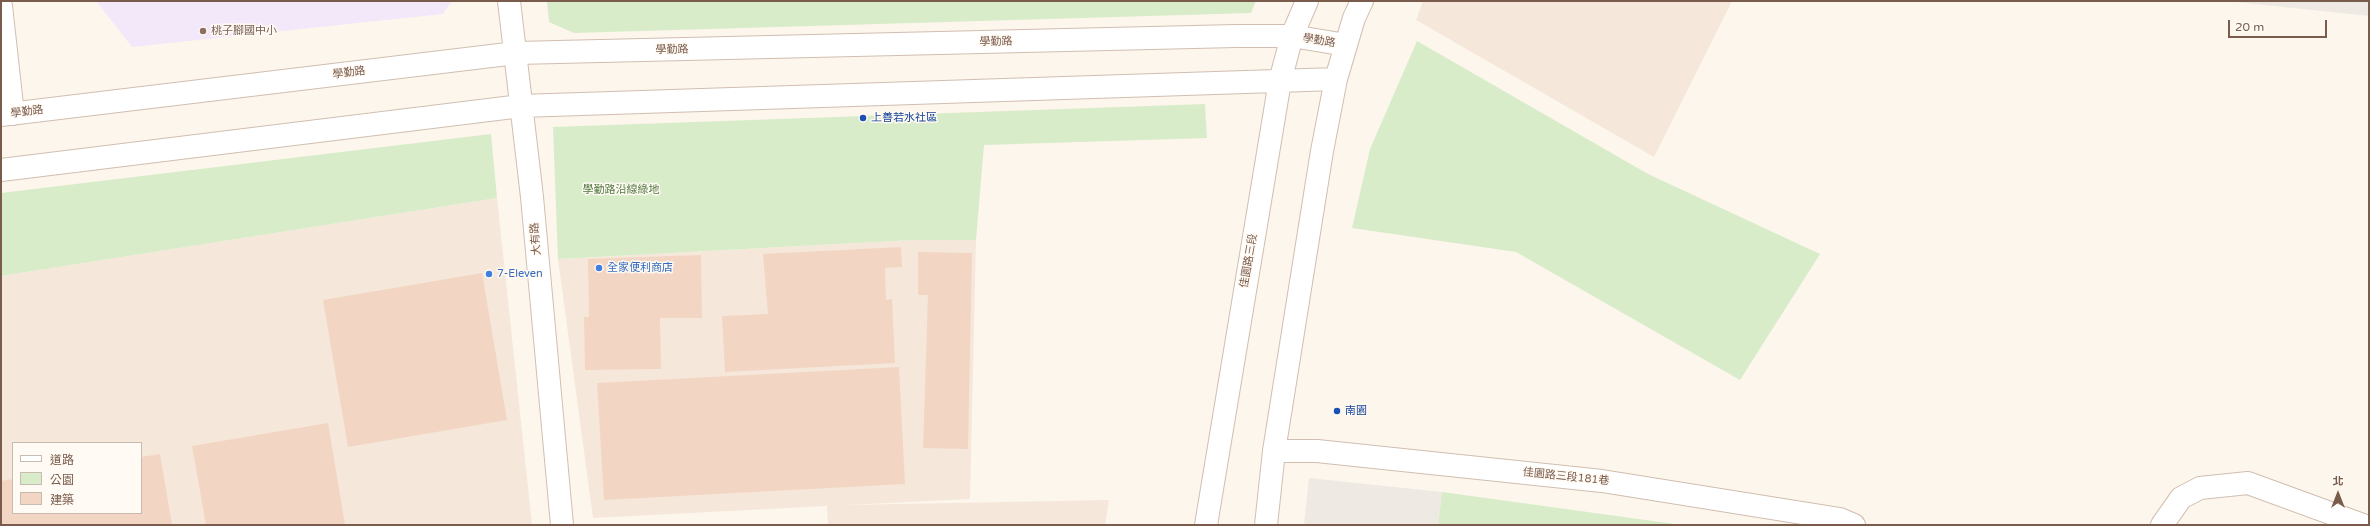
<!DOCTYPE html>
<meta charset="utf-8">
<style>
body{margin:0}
#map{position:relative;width:2370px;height:526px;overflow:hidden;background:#fdf6ec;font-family:"Varela Round","Noto Sans TC",sans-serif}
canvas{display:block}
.frame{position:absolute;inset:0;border:2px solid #7a5c4d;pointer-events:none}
.legend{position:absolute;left:12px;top:442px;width:130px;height:72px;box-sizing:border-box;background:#fffaf3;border:1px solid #cabbb1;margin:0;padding:5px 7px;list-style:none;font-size:12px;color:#7a5c4d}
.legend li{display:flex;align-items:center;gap:8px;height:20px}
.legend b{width:20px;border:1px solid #cabbb1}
.north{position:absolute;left:2318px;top:474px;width:40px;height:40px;-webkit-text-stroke:3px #fffaf3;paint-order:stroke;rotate:0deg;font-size:11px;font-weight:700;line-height:16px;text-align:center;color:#7a5c4d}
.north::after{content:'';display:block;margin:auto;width:14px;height:18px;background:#7a5c4d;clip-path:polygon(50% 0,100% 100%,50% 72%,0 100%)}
.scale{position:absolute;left:2228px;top:20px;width:99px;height:18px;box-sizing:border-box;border:2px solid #7a5c4d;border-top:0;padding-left:5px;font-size:12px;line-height:14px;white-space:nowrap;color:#7a5c4d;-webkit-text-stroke:3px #fffaf3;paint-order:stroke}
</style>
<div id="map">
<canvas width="2370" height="526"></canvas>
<div class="frame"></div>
<ul class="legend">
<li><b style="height:5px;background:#fff"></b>道路</li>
<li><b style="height:11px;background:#d8ecc9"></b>公園</li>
<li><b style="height:11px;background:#f3d5c3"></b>建築</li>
</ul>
<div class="north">北</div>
<div class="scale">20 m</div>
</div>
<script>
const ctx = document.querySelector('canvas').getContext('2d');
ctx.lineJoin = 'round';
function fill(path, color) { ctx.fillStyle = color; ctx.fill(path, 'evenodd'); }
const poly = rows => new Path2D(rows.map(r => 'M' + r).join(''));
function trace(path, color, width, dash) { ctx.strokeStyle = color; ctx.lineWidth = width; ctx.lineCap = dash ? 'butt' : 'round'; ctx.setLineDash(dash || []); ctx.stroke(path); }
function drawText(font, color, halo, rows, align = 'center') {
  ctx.font = font + ' "Varela Round","Noto Sans TC",sans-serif'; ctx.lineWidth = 3; ctx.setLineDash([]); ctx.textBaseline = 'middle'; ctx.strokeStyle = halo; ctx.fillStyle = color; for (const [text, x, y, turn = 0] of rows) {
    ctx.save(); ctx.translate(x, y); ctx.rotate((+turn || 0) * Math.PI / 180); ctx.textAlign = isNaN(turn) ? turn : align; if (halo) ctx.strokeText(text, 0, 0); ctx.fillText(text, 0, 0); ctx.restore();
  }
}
fill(poly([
 [1423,1,1732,1,1654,157,1416,20],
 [497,198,532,525,1,525,1,276],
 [13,443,141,443,141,513,13,513],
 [913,240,976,240,970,499,846,505,1109,500,1105,525,828,525,827,506,593,518,558,259]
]), '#f5e8da');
fill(poly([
 [2226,1,2369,1,2369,16],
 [1309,478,1442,492,1438,525,1304,525]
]), '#efe9e4');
fill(poly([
 [96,1,452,1,443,14,132,47]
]), '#f3e8fa');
fill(poly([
 [547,1,1256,1,1251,13,574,33,549,22],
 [1417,41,1648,174,1820,254,1740,380,1516,252,1352,228,1370,149],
 [1205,104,1207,138,984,145,976,240,913,240,558,259,553,127],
 [491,134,497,198,1,276,1,193],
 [1442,492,1682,525,1438,525]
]), '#d8ecc9');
fill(poly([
 [901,247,902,267,885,268,886,300,892,299,895,363,725,372,722,316,768,314,763,254],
 [918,252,972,253,968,449,923,448,928,295,918,295],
 [701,255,702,318,660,318,661,369,585,370,584,317,589,317,588,259],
 [482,273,507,420,348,447,323,300],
 [899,367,905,484,604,500,597,383],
 [328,423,345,525,206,525,192,446],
 [160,454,172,525,1,525,1,481,13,479,13,513,141,513,141,457]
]), '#f3d5c3');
const minor = poly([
 [509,1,532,197,562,525],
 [1,6,13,114],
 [1,115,516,53,1236,36,1292,36,1346,45],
 [1,170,521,106,1336,79],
 [1274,451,1317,451,1602,481,1840,519,1854,525],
 [1206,525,1280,81,1292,36,1307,1],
 [1266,525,1274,451,1322,151,1336,79,1354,18,1362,1],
 [2162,525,2181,498,2200,488,2248,483,2363,525]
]);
trace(minor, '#d1beb0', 24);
trace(minor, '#fff', 22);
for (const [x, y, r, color] of [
 [203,31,4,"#8d6e63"],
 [863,118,4,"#1a4fb4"],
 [599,268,4,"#3f7fe0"],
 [489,274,4,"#3f7fe0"],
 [1337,411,4,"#1a4fb4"]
]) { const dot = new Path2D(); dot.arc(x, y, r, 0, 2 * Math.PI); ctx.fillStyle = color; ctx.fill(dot); trace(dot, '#fffaf3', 1.5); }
drawText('11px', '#785e54', '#fffaf3', [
 ["桃子腳國中小",211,31]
], 'left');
drawText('11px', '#7a5c4d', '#fffaf3', [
 ["學勤路",1319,41,9],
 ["學勤路",996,42,-1],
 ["學勤路",672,50,-1],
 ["學勤路",349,73,-7],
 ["學勤路",27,112,-7],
 ["大有路",536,239,-95],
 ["佳園路三段",1249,261,-80],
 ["佳園路三段181巷",1566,477,6]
]);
drawText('11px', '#164399', '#fffaf3', [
 ["上善若水社區",871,118],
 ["南園",1345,411]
], 'left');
drawText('11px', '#537a41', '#fffaf3', [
 ["學勤路沿線綠地",621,190]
]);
drawText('11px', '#366cbe', '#fffaf3', [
 ["全家便利商店",607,268],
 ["7-Eleven",497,274]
], 'left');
</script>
